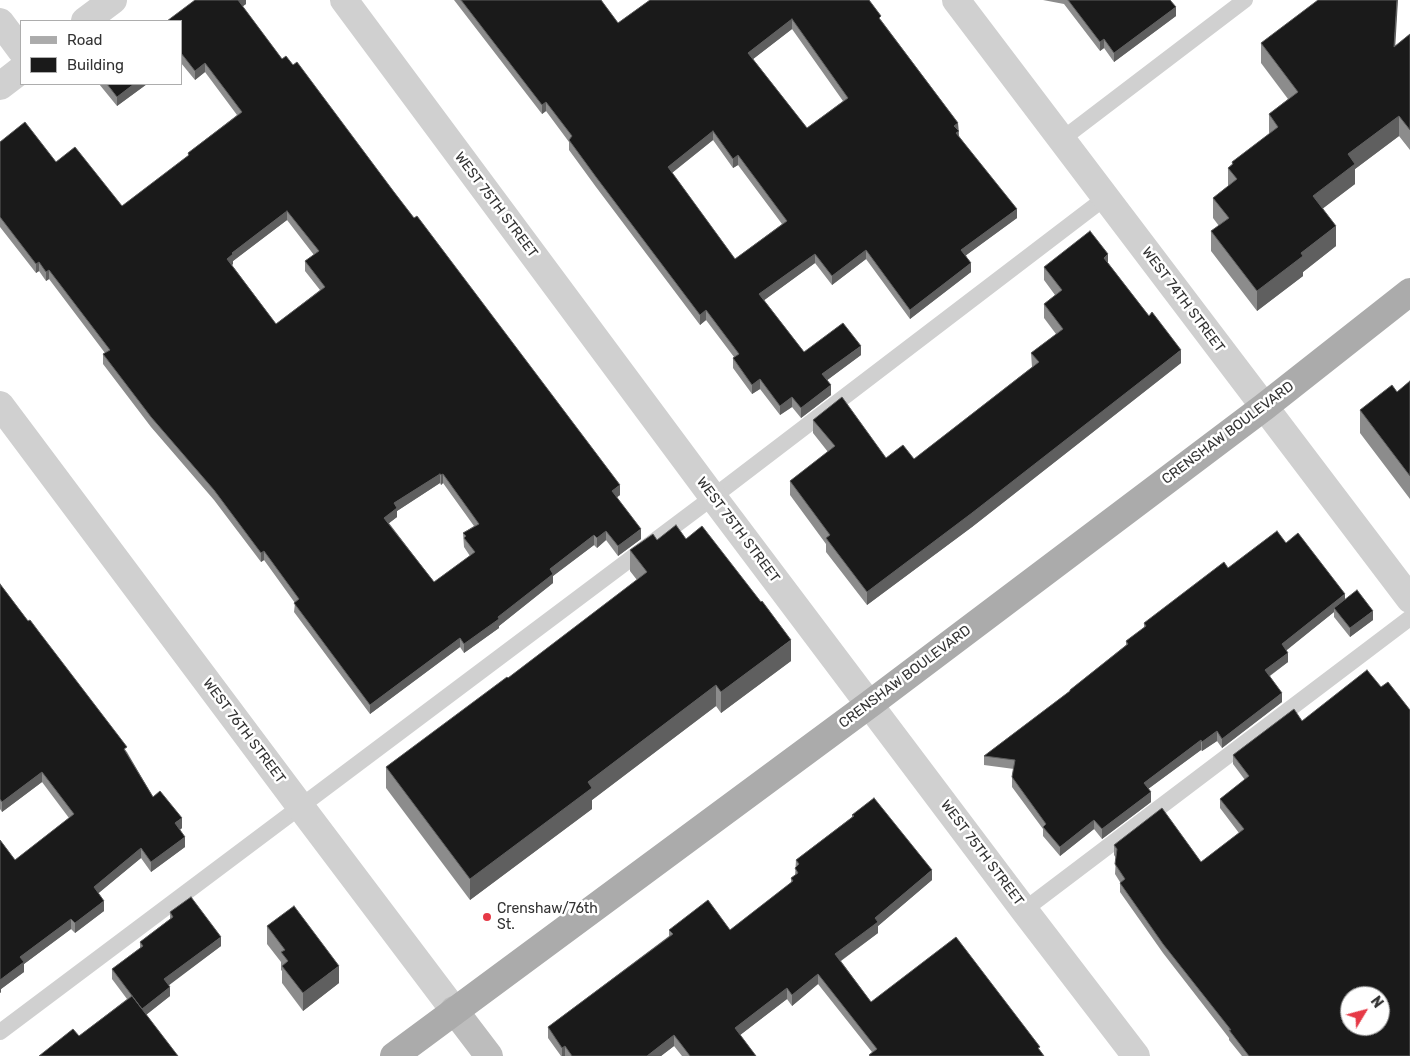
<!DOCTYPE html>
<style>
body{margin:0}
#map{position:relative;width:1410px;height:1056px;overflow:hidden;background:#fff;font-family:Rubik,sans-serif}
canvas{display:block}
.legend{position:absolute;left:20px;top:20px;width:162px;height:65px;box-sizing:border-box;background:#fff;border:1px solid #adadad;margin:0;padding:6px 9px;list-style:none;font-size:15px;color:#333}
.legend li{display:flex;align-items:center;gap:10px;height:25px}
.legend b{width:25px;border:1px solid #adadad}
.north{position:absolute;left:1340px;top:986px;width:50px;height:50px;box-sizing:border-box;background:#fff;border:1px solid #adadad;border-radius:50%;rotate:53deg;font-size:14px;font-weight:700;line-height:20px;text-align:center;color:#333}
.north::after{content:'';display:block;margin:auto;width:18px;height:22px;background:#e63946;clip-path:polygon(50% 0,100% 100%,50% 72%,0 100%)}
</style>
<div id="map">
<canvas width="1410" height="1056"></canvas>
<ul class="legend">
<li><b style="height:6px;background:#ababab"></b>Road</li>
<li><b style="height:14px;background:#1a1a1a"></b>Building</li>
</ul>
<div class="north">N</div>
</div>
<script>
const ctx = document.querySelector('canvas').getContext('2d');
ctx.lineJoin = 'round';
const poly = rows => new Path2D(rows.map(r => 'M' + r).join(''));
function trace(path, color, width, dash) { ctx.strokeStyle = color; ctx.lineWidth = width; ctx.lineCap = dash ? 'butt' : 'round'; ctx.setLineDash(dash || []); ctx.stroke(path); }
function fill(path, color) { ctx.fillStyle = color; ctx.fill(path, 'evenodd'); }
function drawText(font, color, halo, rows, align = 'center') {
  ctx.font = font + ' Rubik,sans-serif'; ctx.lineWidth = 5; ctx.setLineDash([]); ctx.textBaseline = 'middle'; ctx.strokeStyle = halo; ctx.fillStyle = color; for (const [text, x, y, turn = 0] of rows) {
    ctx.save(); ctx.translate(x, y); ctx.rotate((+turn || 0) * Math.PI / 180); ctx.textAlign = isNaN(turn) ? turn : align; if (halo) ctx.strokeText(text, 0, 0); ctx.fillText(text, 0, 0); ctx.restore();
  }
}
trace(poly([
 [1061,140,1245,0],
 [1024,910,1410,618],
 [0,1032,713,497,1105,198]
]), '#d0d0d0', 16);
trace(poly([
 [344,0,713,497,1024,910,1136,1056],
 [956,0,1410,599],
 [85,21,113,0],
 [0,22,21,50],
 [0,86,21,70],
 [0,405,300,806,454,1010]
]), '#d0d0d0', 28);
trace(poly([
 [454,1010,489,1056]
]), '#bdbdbd', 28);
trace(poly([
 [394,1056,870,704,1264,407,1410,292]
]), '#ababab', 28);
fill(poly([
 [246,0,246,4,242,6,282,59,394,192,620,495,617,497,641,539,618,556,606,540,597,548,594,545,553,576,553,583,499,626,499,628,464,653,460,647,370,714,294,612,295,603,264,560,261,562,214,500,151,427,103,364,103,354,105,353,49,279,46,281,39,271,36,273,0,227,0,142,56,162,122,206,188,157,188,153,237,115,205,72,195,80,181,63,181,21],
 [287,220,314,255,305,261,305,271,320,290,276,324,232,265,233,264,233,261],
 [440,483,441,485,443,483,474,526,463,533,464,547,470,556,434,582,389,523,397,517,397,511],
 [454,0,601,0,618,23,650,0,881,20,958,123,959,136,1017,218,966,255,971,272,910,319,866,259,832,285,815,263,764,300,804,352,861,355,827,380,831,395,801,418,792,407,780,415,760,389,752,394,733,368,733,358,734,357,706,320,700,325,596,187,569,150,569,142,546,111,542,114],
 [792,29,843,101,807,128,753,59],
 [713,140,733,168,738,165,782,224,735,259,672,173],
 [1043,0,1170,0,1176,16,1114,62,1104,48,1100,51,1064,4],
 [1410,34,1410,150,1399,136,1355,169,1355,184,1323,208,1336,246,1303,272,1303,276,1257,311,1211,251,1211,231,1219,226,1213,218,1213,198,1228,186,1228,168,1232,164,1232,162,1269,134,1269,114,1288,99,1261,63,1261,43,1395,46],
 [99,84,147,84,117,106],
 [1108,263,1149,316,1181,363,972,527,867,605,826,552,826,544,790,495,790,481,828,452,813,433,813,420,886,458,914,459,1032,367,1031,353,1056,334,1044,318,1044,304,1055,295,1044,280,1044,267],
 [1410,381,1410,499,1360,433,1360,410,1397,392],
 [686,539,791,661,721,713,716,706,592,800,592,809,470,900,386,788,386,767,508,678,637,580,630,571,630,550,657,540],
 [1286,543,1345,600,1373,620,1350,637,1334,617,1334,612,1286,650,1288,662,1270,676,1282,702,1222,748,1217,741,1202,751,1201,750,1148,789,1151,802,1102,839,1094,829,1060,856,1043,836,1043,829,1012,787,1012,777,1014,769,984,765,984,756,1070,691,1070,690,1126,645,1126,641,1144,628,1144,623,1228,568],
 [0,584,127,752,153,797,182,828,180,830,185,847,151,872,141,858,98,893,104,911,75,933,71,929,24,964,24,972,1,989,1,992,0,993,0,840,15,860,69,818,42,782,2,812,0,809],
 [1294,709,1410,1056,1242,1056,1229,1040,1229,1038,1163,953,1120,892,1120,882,1115,874,1116,858,1114,855,1114,845,1201,862,1239,833,1220,808,1220,799,1245,780,1233,764,1233,755],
 [852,815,932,880,878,926,878,933,841,961,871,1002,1040,1050,1044,1056,869,1056,869,1055,872,1052,818,984,792,1006,787,999,740,1035,756,1056,682,1056,674,1046,661,1056,561,1056,548,1038,548,1027,669,936,669,930,730,930,791,883,791,878,795,876,796,860,852,817],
 [170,912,221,946,168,985,170,996,146,1015,79,1036,127,999,112,979,112,969,140,948,140,942,170,919],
 [267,926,339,983,303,1011,282,983,282,971,281,970,281,962,267,944]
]), '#8c8c8c');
fill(poly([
 [238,0,246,0,246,4,238,10],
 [1397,0,1398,0,1394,67,1394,47],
 [1176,7,1176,16,1114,62,1114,53],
 [792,19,792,29,748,63,748,53],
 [1104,39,1104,48,1100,51,1100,42],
 [205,63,205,72,195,80,195,71],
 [134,84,147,84,117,106,117,97],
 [546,102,546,111,542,114,542,105],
 [1399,116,1399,136,1355,169,1355,184,1313,216,1313,196,1348,154],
 [958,123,959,140,954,126],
 [713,131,713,140,668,176,668,167],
 [738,155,738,165,733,168,733,159],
 [1017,209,1017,218,961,259,961,250],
 [287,211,287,220,233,261,233,264,227,269,227,259,232,253],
 [1336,226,1336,246,1303,272,1303,276,1257,311,1257,291,1301,253],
 [866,250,866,259,832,285,832,276],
 [815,254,815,263,759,304,759,294],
 [1108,254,1108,268,1104,258],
 [39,262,39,271,36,273,36,264],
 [971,263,971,272,910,319,910,310],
 [49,270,49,279,46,281,46,272],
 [706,310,706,320,700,325,700,315],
 [861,346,861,355,822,384,822,374],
 [1181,350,1181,363,972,527,867,605,867,592],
 [760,379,760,389,752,394,752,385],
 [831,385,831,395,801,418,801,408],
 [792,397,792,407,780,415,780,406],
 [440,474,440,483,397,511,397,517,384,527,384,518,394,503],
 [443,474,443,483,441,485,441,475],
 [620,485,620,495,612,501,612,491],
 [641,529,641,539,618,556,618,546],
 [606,531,606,540,597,548,597,538],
 [594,535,594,545,553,576,553,583,499,626,499,628,464,653,464,644,498,617,550,569],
 [264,551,264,560,261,562,261,553],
 [1345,594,1345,604,1334,608,1334,612,1282,654,1282,644],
 [1373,611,1373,620,1350,637,1350,628],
 [460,638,460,647,370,714,370,705],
 [791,640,791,661,721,713,721,692],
 [1288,653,1288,662,1265,679,1265,670],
 [716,685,716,706,592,800,592,809,470,900,470,879,588,782],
 [1282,693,1282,702,1222,748,1222,739],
 [1217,731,1217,741,1202,751,1202,742],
 [1201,740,1201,750,1144,792,1144,783],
 [42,772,42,782,2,812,2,802],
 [1151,792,1151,802,1102,839,1102,829],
 [182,818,182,828,175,833,175,823],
 [1094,820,1094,829,1060,856,1060,847],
 [185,837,185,847,151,872,151,862],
 [141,848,141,858,94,897,94,887],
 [932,870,932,880,878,926,878,933,835,965,835,954,875,918],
 [104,901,104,911,75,933,75,923],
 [71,919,71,929,24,964,24,972,1,989,1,992,0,993,0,980,20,957],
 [221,937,221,946,164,989,164,979],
 [339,966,339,983,303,1011,303,993],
 [818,974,818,984,792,1006,792,995],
 [170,987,170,996,142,1018,142,1009],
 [787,988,787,999,735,1039,735,1028],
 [674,1035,674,1046,661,1056,647,1056],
 [565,1046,565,1056,562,1056,562,1048]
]), '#5f5f5f');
const building = poly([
 [195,0,238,0,282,59,286,56,293,65,297,62,394,192,414,218,417,216,620,485,612,491,641,529,618,546,606,531,597,538,594,535,550,569,553,574,498,617,499,619,464,644,460,638,370,705,294,603,299,599,264,551,261,553,214,490,151,417,103,354,110,350,49,270,46,272,39,262,36,264,0,217,0,142,25,122,56,162,75,147,122,206,189,155,188,153,242,112,205,63,195,71,181,53,181,21,167,21,195,0],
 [287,211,319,251,305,261,325,287,276,324,227,259,233,254,232,253,287,211],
 [440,474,441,475,443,474,479,524,463,533,466,536,464,538,475,552,434,582,384,518,397,508,394,503,440,474],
 [461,0,601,0,618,23,650,0,869,0,881,16,879,18,958,123,954,126,959,131,956,133,1017,209,961,250,971,263,910,310,866,250,832,276,815,254,759,294,804,352,843,323,861,346,822,374,831,385,801,408,792,397,780,406,760,379,752,385,733,358,739,354,706,310,700,315,596,177,569,140,572,136,546,102,542,105,461,0],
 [792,19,848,98,807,128,748,53,792,19],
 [713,131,733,159,738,155,787,221,735,259,668,167,713,131],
 [1068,0,1170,0,1176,7,1114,53,1104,39,1100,42,1068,0],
 [1318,0,1397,0,1394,47,1410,34,1410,130,1399,116,1348,154,1355,164,1313,196,1336,226,1301,253,1303,256,1257,291,1211,231,1229,218,1213,198,1237,179,1228,168,1233,164,1232,162,1278,127,1269,114,1298,92,1261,43,1318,0],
 [107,84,134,84,117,97,107,84],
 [1090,231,1108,254,1104,258,1149,316,1152,312,1181,350,972,513,867,592,826,538,830,535,790,481,835,446,813,420,842,397,886,458,903,445,914,459,1039,362,1031,353,1063,329,1044,304,1062,290,1044,267,1090,231],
 [1410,381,1410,476,1360,410,1392,385,1397,392,1410,381],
 [676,525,686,539,702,526,761,602,762,601,791,640,721,692,716,685,588,782,592,788,470,879,386,767,507,677,508,678,647,572,630,550,653,534,657,540,676,525],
 [1277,531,1286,543,1298,533,1345,594,1282,644,1288,653,1265,670,1282,693,1222,739,1217,731,1202,742,1201,740,1144,783,1151,792,1102,829,1094,820,1060,847,1043,827,1046,824,1012,777,1015,760,984,756,1070,691,1070,690,1128,644,1126,641,1146,626,1144,623,1224,562,1228,568,1277,531],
 [0,584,28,621,30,620,39,632,127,747,124,749,153,797,160,791,182,818,175,823,185,837,151,862,141,848,94,887,104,901,75,923,71,919,20,957,24,962,0,980,0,840,15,860,74,814,42,772,2,802,0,799,0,584],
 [1357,590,1373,611,1350,628,1334,608,1357,590],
 [1367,670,1381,687,1388,682,1410,710,1410,1056,1249,1056,1229,1030,1231,1030,1163,944,1120,883,1125,879,1115,864,1117,849,1114,845,1162,808,1201,862,1244,829,1220,799,1249,776,1233,755,1294,709,1302,721,1367,670],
 [1350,996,1380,996,1380,1026,1350,1026,1350,996],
 [874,798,932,870,875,918,878,922,835,954,871,1002,956,937,1040,1047,1038,1048,1044,1056,870,1056,869,1055,877,1049,818,974,792,995,787,988,735,1028,756,1056,690,1056,674,1035,647,1056,572,1056,565,1046,562,1048,548,1027,673,934,669,930,708,900,730,930,793,881,791,878,798,873,795,868,799,864,796,860,854,816,852,815,874,798],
 [191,897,221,937,164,979,170,987,142,1009,112,969,143,946,140,942,173,917,170,912,191,897],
 [294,906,339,966,303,993,282,966,288,961,281,952,285,950,267,926,294,906],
 [132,996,178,1056,39,1056,73,1029,79,1036,132,996]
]);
fill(building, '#1a1a1a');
trace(building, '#5f5f5f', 1);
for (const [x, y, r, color] of [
 [487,917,5,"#e63946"]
]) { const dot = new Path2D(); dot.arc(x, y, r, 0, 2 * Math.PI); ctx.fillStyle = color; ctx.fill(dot); trace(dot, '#fff', 2); }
drawText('14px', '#333', '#fff', [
 ["WEST 75TH STREET",496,205,53],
 ["WEST 74TH STREET",1183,300,53],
 ["CRENSHAW BOULEVARD",1228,433,-37],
 ["WEST 75TH STREET",738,530,53],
 ["CRENSHAW BOULEVARD",905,677,-37],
 ["WEST 76TH STREET",244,731,53],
 ["WEST 75TH STREET",982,853,53]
]);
drawText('14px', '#333', '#fff', [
 ["Crenshaw/76th",497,909],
 ["St.",497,925]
], 'left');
</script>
